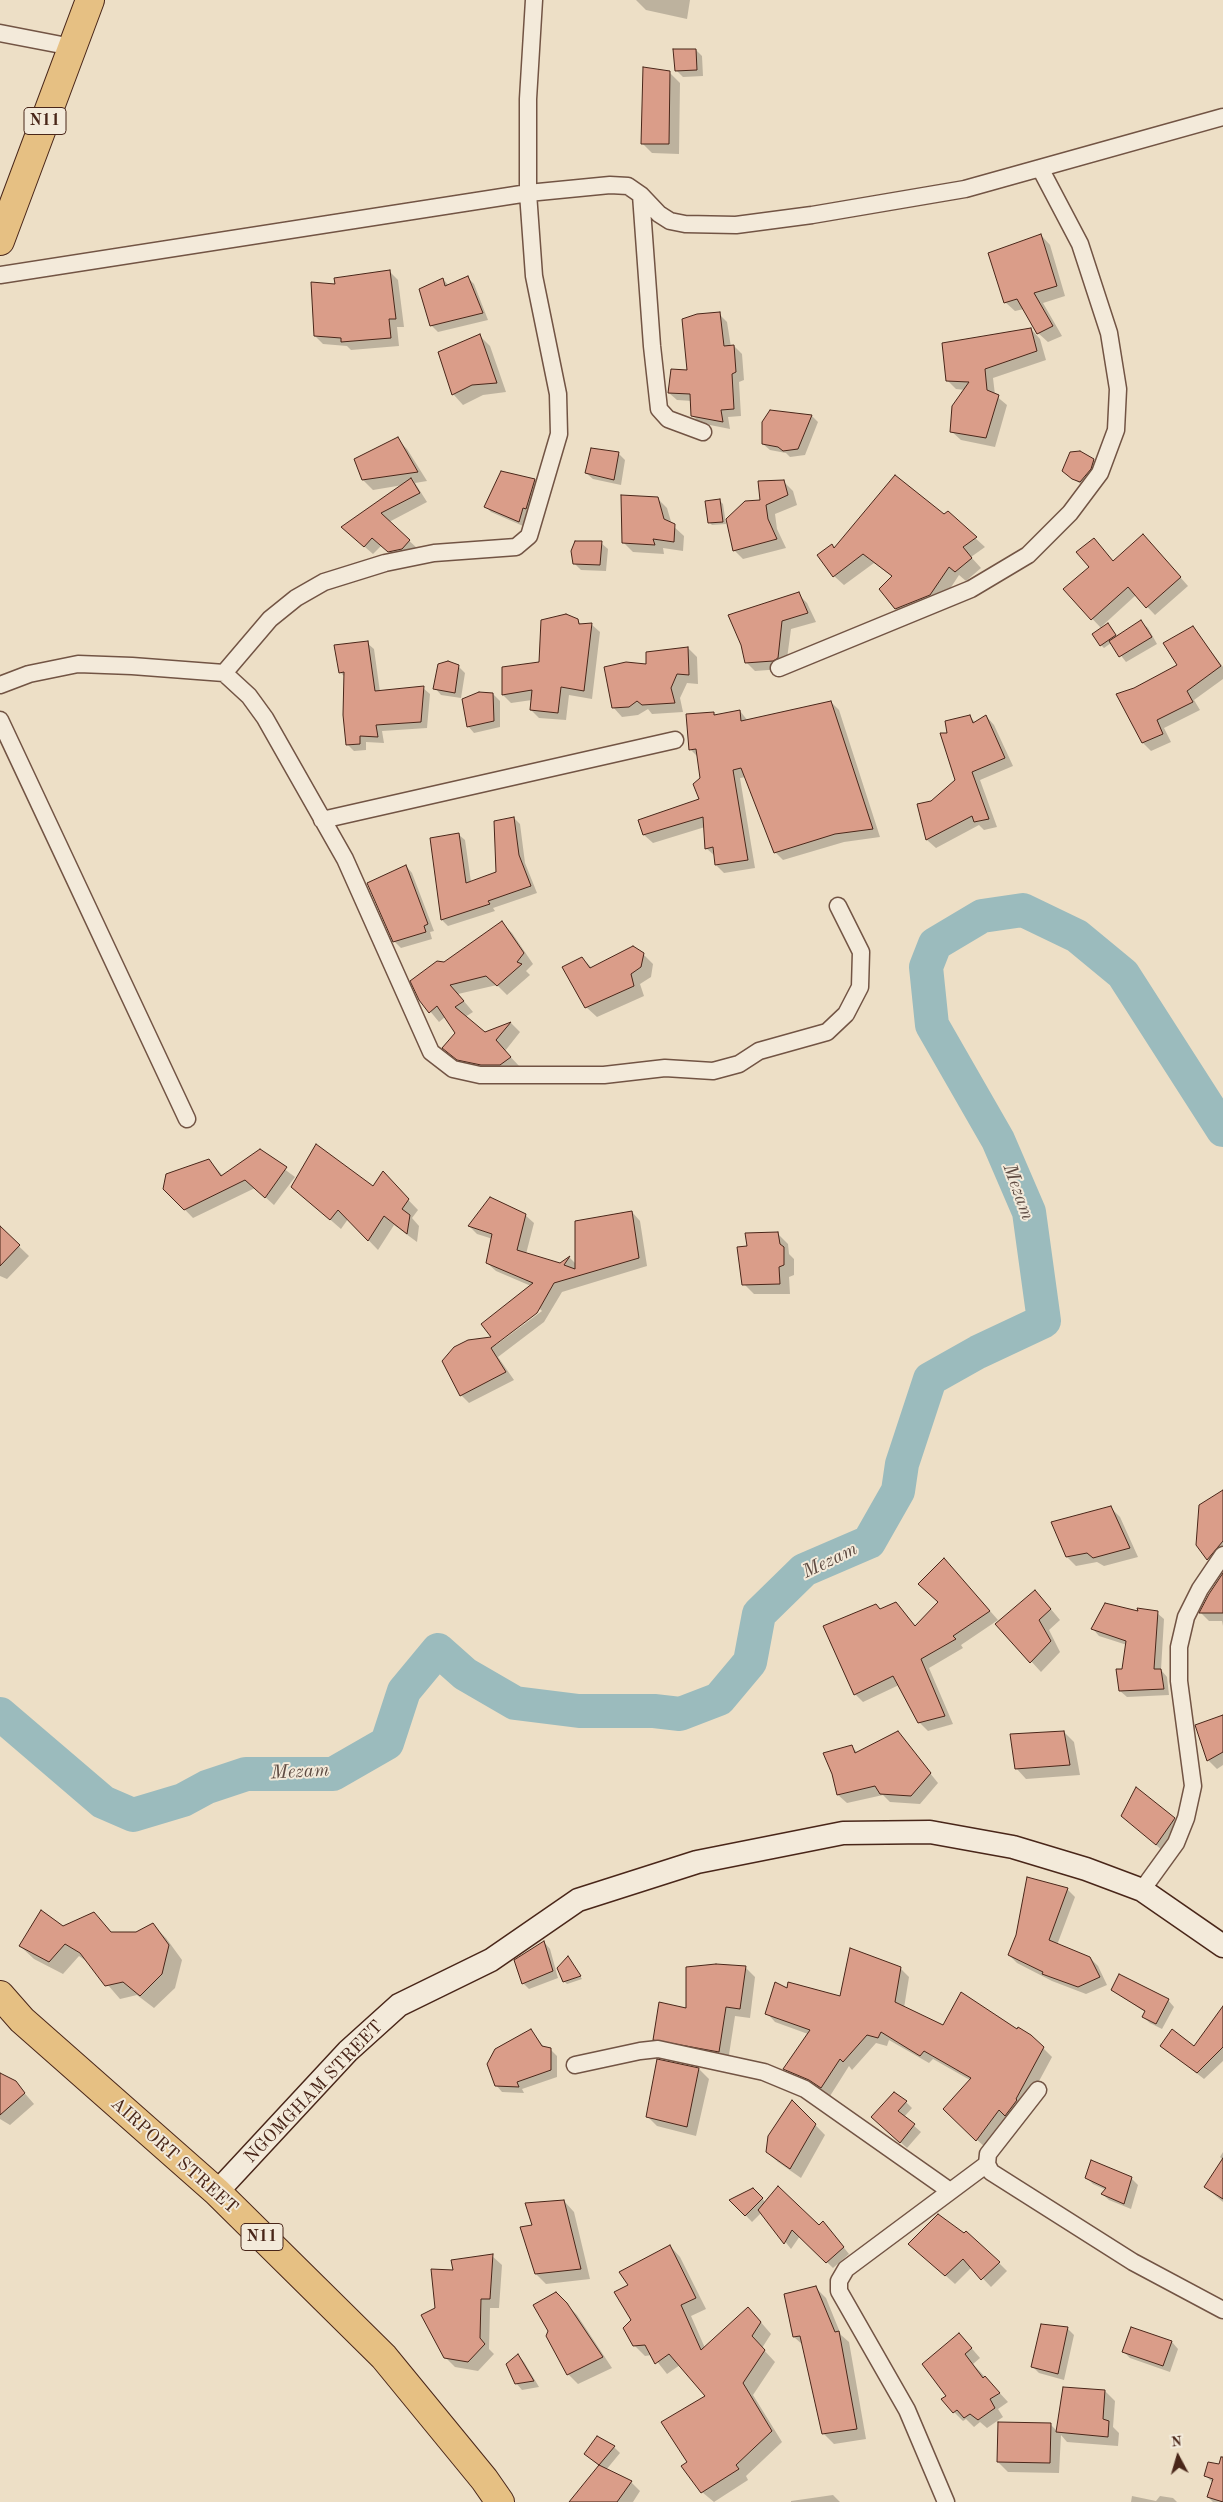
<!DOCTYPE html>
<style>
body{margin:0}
#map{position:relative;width:1223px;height:2502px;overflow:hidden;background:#eddfc6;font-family:"Old Standard TT",serif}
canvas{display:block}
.north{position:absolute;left:1153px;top:2432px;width:50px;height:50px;-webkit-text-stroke:4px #f3eada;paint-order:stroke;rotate:354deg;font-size:14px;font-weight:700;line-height:20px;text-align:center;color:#492619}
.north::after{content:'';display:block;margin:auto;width:18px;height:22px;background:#492619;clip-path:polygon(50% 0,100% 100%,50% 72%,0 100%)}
</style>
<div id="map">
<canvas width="1223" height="2502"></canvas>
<div class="north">N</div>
</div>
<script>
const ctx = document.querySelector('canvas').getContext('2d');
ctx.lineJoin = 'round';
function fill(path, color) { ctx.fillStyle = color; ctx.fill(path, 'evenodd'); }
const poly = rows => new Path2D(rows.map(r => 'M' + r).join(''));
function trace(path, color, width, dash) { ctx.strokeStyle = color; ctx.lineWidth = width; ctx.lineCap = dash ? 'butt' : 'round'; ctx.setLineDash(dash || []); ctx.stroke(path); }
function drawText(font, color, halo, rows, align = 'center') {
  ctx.font = font + ' "Old Standard TT",serif'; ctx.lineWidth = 4; ctx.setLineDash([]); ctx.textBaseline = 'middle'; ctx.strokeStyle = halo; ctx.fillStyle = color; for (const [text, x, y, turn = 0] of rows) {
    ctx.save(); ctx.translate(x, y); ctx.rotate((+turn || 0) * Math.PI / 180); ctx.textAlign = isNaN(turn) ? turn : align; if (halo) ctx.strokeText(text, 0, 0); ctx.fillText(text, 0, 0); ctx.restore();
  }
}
fill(poly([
 [636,0,690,0,687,19,646,10],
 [696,50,702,56,703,76,683,77,676,70],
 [669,72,680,83,679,154,652,153,642,143],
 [1041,235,1050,245,1065,296,1043,303,1062,336,1048,342,1038,333,1024,309,1015,311,1005,302],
 [390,272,398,280,404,327,397,327,399,346,351,350,347,346,323,344,315,336,336,285],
 [467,277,474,284,488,320,438,332,431,325,443,279,449,286],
 [719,314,727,322,731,347,734,346,742,354,744,380,739,382,741,416,728,417,730,429,700,423,692,415,692,401,677,400,669,393,688,371],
 [1031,329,1040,339,1046,360,993,378,995,395,1007,405,995,447,961,440,951,431,965,390,956,389,947,380],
 [480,336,490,346,506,392,483,395,463,405,454,395,440,353],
 [812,416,818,422,805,455,790,457,786,453,770,450,763,444],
 [397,439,407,449,427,481,415,483,427,502,389,522,418,549,398,560,381,546,373,554,351,535,403,485,373,490,363,480],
 [619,454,625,460,621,485,593,479,586,473],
 [1093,460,1100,466,1087,488,1070,477],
 [502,472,535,480,540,485,523,526,491,512,486,507],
 [783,481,793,491,797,505,775,514,777,529,786,548,743,559,734,550,761,501],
 [657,498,667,508,672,525,684,536,683,551,663,548,664,554,633,552,623,542],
 [720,501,723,504,726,524,712,525,709,522],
 [948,513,985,547,971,557,981,568,966,581,959,575,940,604,906,618,896,609,893,577,874,563,844,585,834,576,835,549],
 [601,543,608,549,606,571,581,570,574,563],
 [1151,544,1188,586,1155,615,1136,595,1101,627,1111,627,1117,637,1141,622,1148,628,1157,644,1126,662,1111,643,1104,648,1101,645,1102,629,1065,590,1113,562],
 [798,594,807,603,816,622,791,629,786,666,782,669,755,671,746,662],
 [577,620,582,625,591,624,600,632,592,699,569,695,566,720,539,718,531,710,532,700,511,703,503,695,540,663],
 [1193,628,1223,667,1223,679,1194,700,1200,710,1164,728,1171,742,1151,751,1143,743,1118,695,1135,689,1179,666],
 [367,643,374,649,380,692,423,688,430,694,427,728,382,731,384,743,366,742,366,750,354,751,347,744,345,677,340,672],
 [688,648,697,657,698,684,687,683,680,698,683,712,652,714,648,709,638,715,622,717,613,707,647,665],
 [458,666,465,673,461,698,441,695,435,688],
 [493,694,500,701,500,727,474,733,468,726],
 [831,702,839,710,880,837,844,842,783,860,775,852,746,777,740,778,755,868,724,873,716,865,715,856,706,848,705,827,653,843,644,835,640,821,701,800,702,779,698,757,691,750,714,714,716,716,740,711,748,721],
 [986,716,994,725,1013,766,980,780,997,827,984,830,979,825,936,848,927,840,918,805,931,802,956,780,949,734,970,717,975,722],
 [514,818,520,824,525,863,537,893,493,908,495,911,448,926,442,920,458,834,465,840,471,882,498,872],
 [406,866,412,873,434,931,430,932,432,939,401,948,394,941],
 [502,923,512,933,533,964,526,971,530,975,507,995,497,985,458,994,473,1012,465,1017,485,1034,511,1023,520,1032,505,1051,520,1067,468,1069,444,1048,457,1033,445,1017,439,1022,420,999,444,964],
 [643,954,653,964,651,977,640,984,644,996,597,1017,586,1007,582,958,592,968],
 [260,1151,295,1177,274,1205,255,1188,193,1218,164,1188,209,1160,223,1176],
 [392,1183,418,1210,412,1218,419,1226,417,1242,394,1225,378,1250,348,1219,341,1229,303,1196,374,1188],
 [632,1212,640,1221,647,1266,562,1292,544,1322,498,1357,514,1380,469,1403,461,1395,493,1338,531,1286,496,1271,487,1263,493,1239,477,1234,469,1226,525,1215,534,1223,526,1254,560,1265,569,1257,576,1264],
 [540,1309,542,1311,496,1345,496,1342],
 [0,1228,29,1256,7,1279,0,1276],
 [778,1234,788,1244,789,1254,794,1259,794,1275,789,1277,790,1294,754,1294,744,1284,749,1247],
 [1223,1498,1223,1564,1218,1569,1198,1545],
 [1110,1507,1120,1517,1138,1557,1104,1566,1097,1562,1076,1566,1067,1557],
 [952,1568,998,1620,961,1645,963,1648,929,1668,953,1724,928,1731,919,1722,899,1685,863,1702,855,1694,881,1610,904,1612,916,1627,939,1602],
 [1223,1575,1223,1626,1222,1621,1209,1621,1201,1613],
 [1045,1602,1060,1620,1049,1630,1060,1652,1041,1672,997,1624],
 [1139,1612,1157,1613,1164,1619,1161,1670,1167,1677,1169,1695,1127,1697,1120,1691,1127,1645,1099,1636,1093,1629],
 [1223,1716,1223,1765,1217,1769,1208,1760],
 [1064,1732,1074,1742,1080,1775,1026,1779,1016,1768],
 [898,1733,938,1783,920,1804,890,1802,883,1795,847,1803,838,1795,852,1747,858,1753],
 [1122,1816,1174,1819,1180,1825,1163,1851],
 [1067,1889,1075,1897,1057,1945,1090,1958,1098,1966,1107,1985,1086,1994,1052,1981,1017,1963,1009,1955],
 [152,1924,166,1938,182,1960,175,1988,154,2008,137,1995,120,1999,89,1963,79,1956,63,1974,34,1959,20,1946,63,1927,107,1927,112,1933,136,1934],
 [544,1942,550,1949,558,1978,529,1989,523,1983],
 [568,1958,582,1979,567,1984,564,1981],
 [745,1967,755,1977,750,2018,735,2016,728,2061,664,2049,654,2039,687,2009],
 [900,1968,909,1977,904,2008,943,2027,1017,2031,1031,2036,1052,2057,1024,2109,986,2148,953,2118,970,2080,933,2059,929,2063,889,2040,887,2046,876,2043,852,2070,849,2066,830,2096,819,2088,794,2078,785,2069,808,2034,775,2022,767,2013,788,1989,841,1997],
 [1112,1990,1168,2000,1174,2007,1162,2029,1150,2023,1143,2017,1145,2012],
 [1223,2008,1223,2061,1204,2079,1162,2046,1195,2048],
 [531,2031,544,2047,550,2049,557,2056,557,2077,522,2089,524,2093,502,2092,496,2085],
 [658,2061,699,2069,709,2079,696,2136,657,2126,647,2116],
 [0,2074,15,2082,34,2104,10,2125,0,2119],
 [793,2102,825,2135,801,2178,778,2162,767,2152],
 [906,2102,912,2108,904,2117,921,2132,907,2148,880,2124],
 [1223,2152,1223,2202,1205,2187,1223,2160,1220,2157],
 [1086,2177,1131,2178,1138,2185,1131,2209,1109,2200,1102,2194,1106,2190,1093,2184],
 [760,2196,766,2203,829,2229,849,2254,833,2268,800,2236,791,2249,762,2212,752,2222,731,2200],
 [564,2201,574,2212,590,2279,546,2284,536,2274,533,2226],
 [910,2244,999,2263,1007,2271,991,2287,972,2267,955,2284],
 [670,2246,680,2257,706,2309,691,2316,705,2348,759,2320,771,2334,762,2348,775,2362,753,2395,782,2442,746,2476,748,2480,714,2502,702,2492,689,2462,707,2396,680,2365,667,2374,652,2355,645,2356,634,2345,629,2285],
 [492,2256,502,2265,499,2308,490,2308,489,2349,494,2354,478,2371,455,2367,445,2357,436,2309,454,2271],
 [816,2288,826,2298,841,2335,849,2342,866,2439,834,2444,824,2434,804,2346,794,2337],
 [555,2293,577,2315,612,2368,578,2384,568,2374,550,2332],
 [1132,2328,1172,2342,1178,2349,1170,2372,1130,2358,1124,2352],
 [1068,2329,1074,2335,1064,2380,1039,2373,1032,2366],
 [968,2344,980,2358,973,2364,1008,2402,998,2409,1003,2417,987,2428,980,2422,974,2427,966,2419,963,2421,954,2412,948,2397],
 [518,2355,524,2362,539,2387,522,2390,516,2383],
 [1105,2391,1115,2401,1113,2427,1119,2433,1118,2446,1067,2442,1061,2435,1059,2473,1008,2472,998,2462,1051,2425,1057,2431],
 [614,2447,620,2453,606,2470,631,2482,640,2491,633,2502,571,2502,599,2466,585,2453],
 [1223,2459,1223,2502,1213,2502,1208,2497,1213,2483,1205,2475,1220,2465],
 [833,2495,840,2502,791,2502,791,2501],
 [1132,2496,1156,2501,1160,2496,1173,2498,1177,2502,1131,2502]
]), '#0003');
trace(poly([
 [0,1714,103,1802,133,1815,183,1800,207,1787,246,1774,333,1774,387,1743,404,1691,438,1650,465,1674,515,1703,579,1711,654,1711,680,1714,719,1699,750,1662,759,1614,804,1570,869,1542,898,1491,902,1464,930,1379,978,1352,1044,1321,1029,1212,998,1140,932,1025,926,967,935,944,982,916,1023,910,1077,936,1123,974,1223,1130]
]), '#9bbbbd', 34);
const building = poly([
 [673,49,696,49,697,70,675,71,673,49],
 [643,67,670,71,669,144,641,144,643,67],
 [1041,234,1057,286,1034,293,1053,326,1037,334,1017,299,1004,303,988,253,1041,234],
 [390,270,396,319,389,319,391,338,341,342,341,338,314,336,311,282,335,284,334,278,390,270],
 [468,276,483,313,430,326,419,289,443,278,445,286,468,276],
 [720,312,724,346,734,345,736,372,732,374,734,409,721,410,723,422,691,416,690,394,668,393,671,369,687,370,682,319,697,314,720,312],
 [1031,328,1037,351,985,369,987,390,999,395,986,438,950,432,952,406,969,382,946,381,942,343,1031,328],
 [480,334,497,383,472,385,452,395,438,352,480,334],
 [770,410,812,415,798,449,783,451,778,447,762,444,762,422,770,410],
 [398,437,418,472,362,480,354,459,398,437],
 [591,448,619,452,614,480,585,473,591,448],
 [1080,451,1094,459,1091,469,1080,482,1072,479,1062,471,1070,452,1080,451],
 [501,471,535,479,526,509,523,508,519,522,484,507,501,471],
 [895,475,944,514,948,511,977,537,963,547,972,558,955,572,949,567,930,595,895,609,879,589,892,576,863,554,833,577,817,555,832,544,834,548,895,475],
 [411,478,420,493,381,513,410,540,402,549,388,552,372,538,364,547,341,527,411,478],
 [784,480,788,495,766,505,768,519,777,539,733,551,726,519,745,501,760,500,758,481,784,480],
 [621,495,658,497,664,519,675,524,674,542,653,539,655,545,622,543,621,495],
 [720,499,723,522,708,523,705,501,720,499],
 [1143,534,1181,577,1146,608,1128,587,1091,620,1063,589,1089,567,1076,552,1094,538,1113,561,1143,534],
 [575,541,602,541,600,565,573,564,571,551,575,541],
 [799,592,808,613,782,621,778,658,773,661,745,663,741,645,728,615,799,592],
 [566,614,578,619,579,624,592,623,584,691,561,687,558,713,530,710,532,690,502,695,502,667,539,662,541,620,566,614],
 [1141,620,1152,637,1119,657,1109,641,1141,620],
 [1108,623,1116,635,1100,646,1092,634,1108,623],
 [1193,626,1221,666,1187,691,1193,702,1157,720,1163,734,1142,743,1116,694,1134,688,1177,665,1163,643,1193,626],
 [368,641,375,691,424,686,421,722,376,725,378,737,360,736,360,744,346,745,343,715,344,672,339,673,334,645,368,641],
 [688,647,689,675,677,674,671,688,675,703,642,705,637,701,629,707,612,708,604,667,626,662,646,664,646,652,688,647],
 [448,661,459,665,455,693,433,689,438,664,448,661],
 [479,692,493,693,494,721,467,727,462,699,479,692],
 [831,701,873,829,835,834,774,853,741,768,733,770,748,860,715,865,713,847,705,849,703,817,643,835,638,820,699,799,693,784,700,778,696,749,689,750,686,714,714,712,714,715,740,710,741,721,831,701],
 [970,715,973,723,986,715,1005,758,972,772,989,819,974,822,972,816,926,840,917,804,931,801,955,780,940,733,947,733,945,721,970,715],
 [514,817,519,855,531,886,488,901,490,904,441,920,430,838,459,833,466,883,496,872,494,821,514,817],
 [406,865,428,924,424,926,426,932,393,942,367,883,406,865],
 [502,921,524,953,517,962,522,964,497,986,486,976,450,985,464,1001,455,1007,485,1032,511,1022,496,1040,511,1057,500,1065,481,1065,457,1060,442,1048,455,1033,437,1006,429,1013,419,1000,410,981,437,961,444,962,502,921],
 [633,946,644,953,641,967,631,974,634,986,585,1008,562,967,582,957,590,968,633,946],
 [316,1144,373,1186,383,1171,409,1199,402,1209,410,1215,407,1234,384,1216,368,1241,338,1210,330,1220,291,1187,316,1144],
 [260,1149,287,1167,265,1198,245,1180,184,1210,163,1189,166,1174,209,1159,221,1176,260,1149],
 [490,1197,526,1214,517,1250,560,1263,570,1256,564,1265,575,1269,575,1221,632,1211,639,1258,554,1283,537,1313,491,1348,506,1372,460,1396,442,1361,454,1347,468,1340,491,1337,481,1324,533,1283,486,1263,492,1234,468,1226,490,1197],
 [0,1226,20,1245,0,1266,0,1226],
 [778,1232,780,1244,784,1247,784,1265,779,1267,780,1284,742,1285,737,1247,747,1246,745,1233,778,1232],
 [1223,1490,1223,1541,1207,1560,1196,1545,1199,1505,1223,1490],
 [1111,1506,1130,1548,1093,1558,1087,1553,1066,1557,1051,1522,1111,1506],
 [944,1558,990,1611,953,1636,956,1639,921,1659,945,1716,918,1723,893,1676,854,1695,823,1626,876,1604,880,1609,896,1602,915,1626,938,1602,918,1584,944,1558],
 [1223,1573,1223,1613,1199,1613,1209,1594,1223,1573],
 [1035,1590,1051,1609,1039,1620,1051,1641,1030,1663,995,1624,1035,1590],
 [1105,1603,1138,1611,1137,1608,1158,1611,1154,1669,1161,1669,1164,1689,1119,1691,1116,1669,1122,1669,1126,1641,1091,1629,1105,1603],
 [1223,1715,1223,1752,1207,1761,1195,1725,1223,1715],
 [898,1731,931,1773,911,1796,880,1794,875,1786,837,1795,832,1774,823,1753,852,1745,855,1753,898,1731],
 [1064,1731,1070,1765,1015,1769,1010,1734,1064,1731],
 [1136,1787,1175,1818,1156,1845,1121,1816,1136,1787],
 [1027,1877,1068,1888,1049,1940,1090,1957,1100,1977,1078,1987,1042,1974,1043,1972,1008,1955,1016,1935,1027,1877],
 [41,1910,63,1926,94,1912,111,1932,136,1932,153,1923,169,1945,162,1974,140,1996,123,1982,105,1986,80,1953,65,1944,49,1962,19,1946,41,1910],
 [544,1941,553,1971,522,1984,514,1960,544,1941],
 [850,1948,901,1967,895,2002,943,2025,961,1992,1017,2029,1018,2027,1031,2035,1044,2047,1016,2099,1017,2100,1005,2116,999,2110,976,2141,943,2109,971,2078,924,2051,920,2056,881,2032,878,2038,867,2035,843,2062,840,2059,821,2088,809,2080,783,2069,810,2030,765,2014,775,1982,787,1988,788,1982,840,1996,850,1948],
 [568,1956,581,1976,563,1982,557,1968,568,1956],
 [716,1964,746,1966,740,2009,726,2007,719,2052,653,2040,659,2002,686,2008,686,1967,716,1964],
 [1119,1974,1169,1999,1156,2024,1142,2017,1145,2011,1111,1990,1119,1974],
 [1223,2006,1223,2047,1197,2073,1160,2046,1172,2029,1194,2046,1223,2006],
 [531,2029,542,2046,551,2048,551,2070,517,2082,519,2087,495,2086,487,2064,495,2049,531,2029],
 [657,2059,699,2068,687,2127,646,2117,657,2059],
 [0,2073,16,2081,25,2093,0,2115,0,2073],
 [894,2092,907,2101,898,2111,915,2124,900,2143,871,2117,894,2092],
 [792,2100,816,2124,790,2169,766,2152,768,2136,792,2100],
 [1223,2158,1223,2199,1204,2187,1223,2158],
 [1091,2160,1132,2177,1124,2204,1101,2194,1106,2188,1085,2178,1091,2160],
 [778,2186,819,2225,823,2221,844,2247,826,2263,792,2230,784,2244,758,2210,778,2186],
 [753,2188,763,2198,745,2216,729,2200,753,2188],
 [564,2200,581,2269,535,2274,520,2227,532,2225,525,2203,564,2200],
 [938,2214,964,2233,966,2231,1000,2262,981,2280,963,2259,945,2276,908,2244,938,2214],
 [670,2245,696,2298,681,2305,701,2350,748,2307,761,2322,752,2336,765,2350,743,2383,772,2431,736,2465,739,2469,701,2493,681,2466,687,2462,661,2422,705,2396,669,2354,655,2364,645,2345,633,2346,623,2328,631,2320,614,2292,628,2285,619,2272,670,2245],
 [493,2254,490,2299,481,2299,480,2338,485,2344,468,2362,444,2358,421,2315,435,2308,431,2269,453,2270,451,2260,493,2254],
 [816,2286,835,2332,839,2331,857,2429,822,2434,800,2336,793,2337,784,2294,816,2286],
 [556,2292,567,2303,603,2357,567,2375,546,2336,548,2331,533,2305,556,2292],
 [1041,2324,1068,2327,1058,2374,1031,2367,1041,2324],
 [1131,2327,1172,2341,1163,2366,1122,2352,1131,2327],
 [959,2333,972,2348,965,2354,983,2378,985,2376,1000,2393,990,2399,995,2408,978,2420,970,2414,964,2418,957,2410,953,2413,941,2399,946,2396,922,2364,959,2333],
 [518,2354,534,2381,515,2384,506,2364,518,2354],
 [1063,2387,1105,2390,1103,2419,1109,2421,1108,2437,1056,2432,1063,2387],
 [998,2422,1051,2423,1050,2463,997,2462,998,2422],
 [597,2436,615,2446,599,2465,584,2454,597,2436],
 [1221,2457,1223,2457,1223,2502,1207,2497,1213,2479,1204,2476,1208,2462,1219,2464,1221,2457],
 [599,2465,632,2481,617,2502,569,2502,599,2465]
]);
fill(building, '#da9d89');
trace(building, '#492619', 1);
const street = poly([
 [0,33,72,47],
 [641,195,652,346,659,409,668,419,703,432],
 [0,275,528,193,610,185,628,186,641,195,659,214,670,221,685,224,736,225,812,215,965,189,1223,117],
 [779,668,971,589,1028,555,1070,513,1100,473,1116,430,1118,389,1109,333,1080,244,1040,168],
 [224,673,270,619,296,598,324,582,385,563,434,553,516,547,529,536,559,434,558,394,534,276,528,193,528,99,534,0],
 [0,685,29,674,78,664,132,666,224,673,249,696,265,718,345,859,431,1052,453,1069,480,1075,604,1075,665,1068,713,1071,739,1064,759,1051,827,1032,846,1014,860,987,861,952,838,906],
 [0,720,187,1119],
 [322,820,675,740],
 [1142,1890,1176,1843,1186,1818,1193,1786,1179,1681,1179,1647,1186,1617,1200,1589,1223,1555],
 [575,2065,640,2051,658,2049,764,2072,805,2089,950,2191],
 [1038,2090,988,2154,987,2164,991,2172,1133,2262,1223,2310],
 [946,2502,907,2410,839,2291,839,2281,846,2269,987,2164]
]);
const secondary = poly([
 [217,2192,348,2051,399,2005,491,1960,578,1900,697,1862,843,1833,930,1832,1013,1847,1086,1869,1142,1890,1223,1946]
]);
const highway = poly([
 [0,241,90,0],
 [0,1995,22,2020,217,2192,384,2357,484,2479,500,2502]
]);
trace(street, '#725444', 19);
trace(secondary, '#492619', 25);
trace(highway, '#492619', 30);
trace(street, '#f3eada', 16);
trace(secondary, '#f3eada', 22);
trace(highway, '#e6c083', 28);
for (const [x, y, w] of [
 [45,121,42],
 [262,2237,42]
]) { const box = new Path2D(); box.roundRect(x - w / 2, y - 13.5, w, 27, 4); ctx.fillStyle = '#f3eada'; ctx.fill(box); trace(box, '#492619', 1); }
drawText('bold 16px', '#492619', null, [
 ["N11",45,121],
 ["N11",262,2237]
]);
drawText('18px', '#492619', '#f3eada', [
 ["NGOMGHAM STREET",314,2092,-46],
 ["AIRPORT STREET",174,2156,42]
]);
drawText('italic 19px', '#5e4b42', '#f3eada', [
 ["Mezam",1018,1192,70],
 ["Mezam",830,1561,-26],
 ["Mezam",300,1772,-3]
]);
</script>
